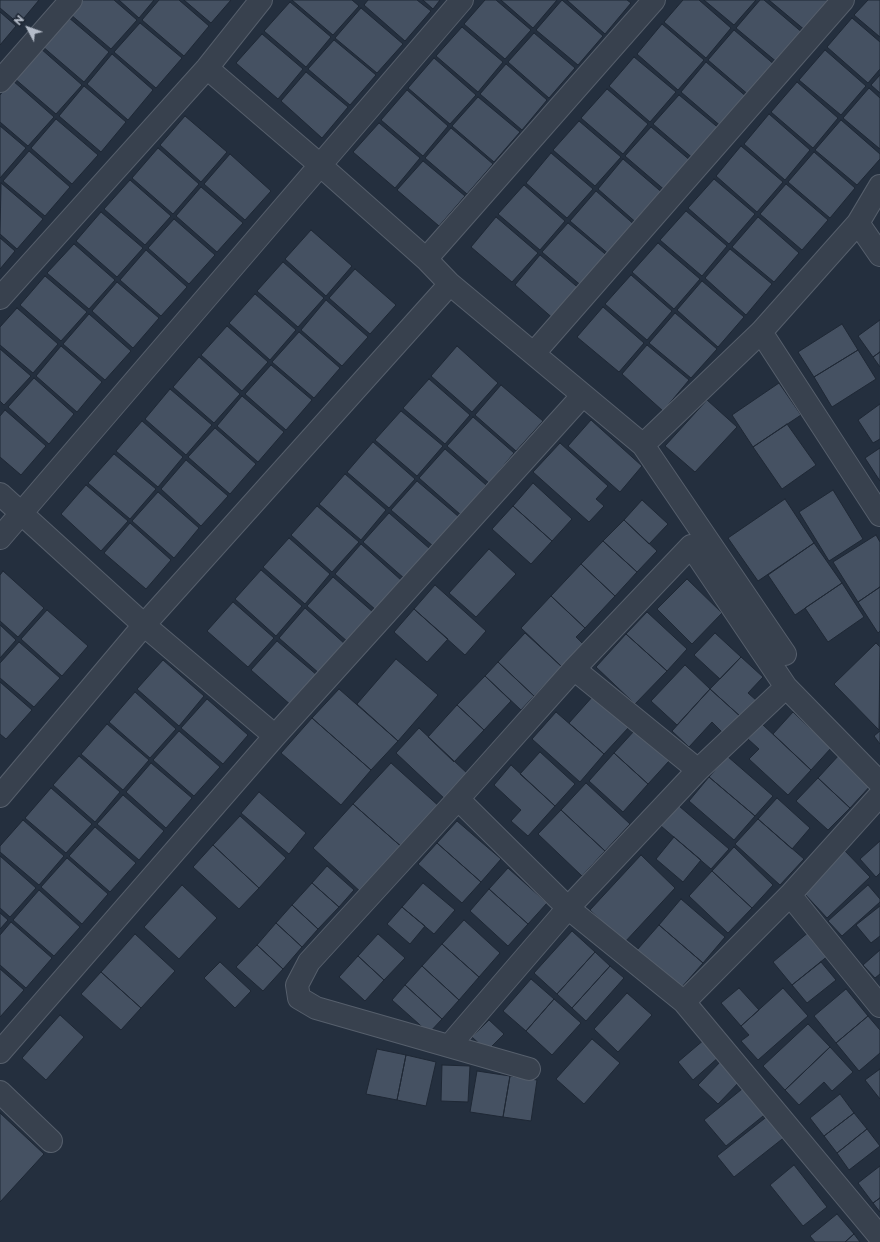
<!DOCTYPE html>
<style>
body{margin:0}
#map{position:relative;width:880px;height:1242px;overflow:hidden;background:#242f3e;font-family:Montserrat,sans-serif}
canvas{display:block}
.north{position:absolute;left:8px;top:8px;width:40px;height:40px;-webkit-text-stroke:3px #1d2633;paint-order:stroke;rotate:311deg;font-size:11px;font-weight:700;line-height:16px;text-align:center;color:#b4bcc9}
.north::after{content:'';display:block;margin:auto;width:14px;height:18px;background:#b4bcc9;clip-path:polygon(50% 0,100% 100%,50% 72%,0 100%)}
</style>
<div id="map">
<canvas width="880" height="1242"></canvas>
<div class="north">N</div>
</div>
<script>
const ctx = document.querySelector('canvas').getContext('2d');
ctx.lineJoin = 'round';
function fill(path, color) { ctx.fillStyle = color; ctx.fill(path, 'evenodd'); }
const poly = rows => new Path2D(rows.map(r => 'M' + r).join(''));
function trace(path, color, width, dash) { ctx.strokeStyle = color; ctx.lineWidth = width; ctx.lineCap = dash ? 'butt' : 'round'; ctx.setLineDash(dash || []); ctx.stroke(path); }
const building = poly([
 [0,0,39,0,19,24,0,8,0,0],
 [82,0,114,0,137,20,111,49,70,14,82,0],
 [119,0,154,0,139,18,119,0],
 [159,0,179,0,209,26,184,56,142,20,159,0],
 [184,0,231,0,211,23,184,0],
 [292,0,352,0,359,6,333,35,292,0],
 [368,0,417,0,431,11,405,41,364,5,368,0],
 [423,0,440,0,433,9,423,0],
 [485,0,496,0,531,30,505,59,464,24,485,0],
 [501,0,557,0,533,28,501,0],
 [562,0,603,36,578,65,536,30,562,0],
 [567,0,627,0,631,3,605,34,567,0],
 [683,0,699,0,731,28,706,58,664,22,683,0],
 [704,0,756,0,734,25,704,0],
 [760,0,764,0,804,34,778,63,736,28,760,0],
 [769,0,829,0,806,31,769,0],
 [868,0,880,0,880,37,854,15,868,0],
 [290,2,331,37,306,67,264,31,290,2],
 [361,8,403,44,377,73,335,38,361,8],
 [0,12,16,26,0,45,0,12],
 [68,17,109,52,84,82,42,46,68,17],
 [852,18,880,42,880,69,868,83,827,47,852,18],
 [140,23,182,58,156,88,114,52,140,23],
 [662,24,704,60,678,90,637,54,662,24],
 [462,27,503,62,478,92,436,56,462,27],
 [734,30,776,66,750,96,708,60,734,30],
 [534,33,575,68,549,98,508,62,534,33],
 [262,34,303,69,278,99,236,63,262,34],
 [334,40,376,75,350,105,308,69,334,40],
 [40,48,82,85,56,114,14,78,40,48],
 [825,50,866,86,841,115,799,80,825,50],
 [112,54,153,90,128,120,87,84,112,54],
 [634,57,676,92,650,122,609,86,634,57],
 [434,58,476,95,450,124,408,88,434,58],
 [706,62,748,98,723,128,681,92,706,62],
 [506,64,547,100,522,130,480,94,506,64],
 [306,72,348,107,322,138,281,101,306,72],
 [880,75,880,93,871,85,880,75],
 [12,80,54,117,28,146,0,122,0,95,12,80],
 [797,82,838,118,813,148,771,112,797,82],
 [84,86,126,122,101,152,59,116,84,86],
 [869,88,880,98,880,149,843,118,869,88],
 [607,89,648,124,623,154,581,118,607,89],
 [407,90,448,126,423,156,381,120,407,90],
 [679,95,721,130,695,160,653,124,679,95],
 [478,97,520,132,494,162,452,126,478,97],
 [769,114,810,150,785,180,744,144,769,114],
 [185,116,227,152,201,182,160,145,185,116],
 [56,119,98,155,72,184,31,148,56,119],
 [841,120,880,154,880,159,857,185,815,150,841,120],
 [579,121,621,157,595,186,553,150,579,121],
 [379,123,420,158,395,188,353,152,379,123],
 [0,126,26,148,0,178,0,126],
 [651,127,692,162,667,192,625,156,651,127],
 [451,128,493,164,467,194,425,158,451,128],
 [741,146,783,182,757,212,716,176,741,146],
 [158,148,199,184,173,214,132,178,158,148],
 [29,151,70,187,45,216,3,181,29,151],
 [814,152,855,188,830,218,788,182,814,152],
 [551,153,593,189,567,218,526,183,551,153],
 [230,154,271,191,245,220,204,184,230,154],
 [623,159,665,195,639,225,598,189,623,159],
 [423,161,465,196,439,226,397,190,423,161],
 [714,179,755,214,729,244,688,208,714,179],
 [130,180,171,216,145,245,104,209,130,180],
 [1,183,43,219,17,249,0,234,1,183],
 [786,184,828,220,802,250,760,214,786,184],
 [524,185,565,221,540,250,498,214,524,185],
 [201,187,243,223,217,252,176,216,201,187],
 [596,191,637,227,611,256,570,221,596,191],
 [686,211,727,246,702,276,660,240,686,211],
 [101,212,143,248,117,277,76,241,101,212],
 [496,217,538,253,512,282,471,247,496,217],
 [758,217,799,253,774,282,732,247,758,217],
 [174,219,215,255,189,284,148,248,174,219],
 [568,223,610,258,584,288,542,252,568,223],
 [311,230,352,266,326,296,285,259,311,230],
 [0,238,15,251,0,269,0,238],
 [658,243,700,279,674,309,632,272,658,243],
 [74,244,115,280,89,309,47,273,74,244],
 [730,249,772,284,746,315,705,278,730,249],
 [146,250,187,287,161,316,120,280,146,250],
 [540,255,582,291,556,321,515,285,540,255],
 [283,262,324,298,298,327,257,291,283,262],
 [355,269,396,305,370,334,329,298,355,269],
 [631,275,672,311,647,340,605,304,631,275],
 [45,276,87,312,61,341,20,305,45,276],
 [702,281,744,317,718,347,677,310,702,281],
 [117,282,159,318,133,348,92,311,117,282],
 [255,294,296,330,270,360,229,323,255,294],
 [326,300,368,337,342,366,301,330,326,300],
 [603,307,644,343,619,372,577,337,603,307],
 [17,308,58,344,33,373,0,345,0,327,17,308],
 [675,313,717,349,691,378,649,343,675,313],
 [89,314,131,351,105,380,63,344,89,314],
 [880,320,880,352,873,357,858,336,880,320],
 [842,324,858,350,814,377,798,352,842,324],
 [227,326,268,362,242,391,201,355,227,326],
 [299,332,340,368,314,398,272,362,299,332],
 [647,345,689,380,663,411,622,374,647,345],
 [61,346,102,382,77,412,36,376,61,346],
 [457,346,498,383,472,412,431,376,457,346],
 [0,349,31,376,4,405,0,401,0,349],
 [858,350,876,379,832,407,814,377,858,350],
 [880,352,880,367,873,357,880,352],
 [199,357,240,394,214,423,173,387,199,357],
 [271,365,312,400,286,430,245,394,271,365],
 [34,378,74,414,49,444,8,407,34,378],
 [429,379,470,415,445,444,403,408,429,379],
 [779,383,801,415,753,447,732,415,779,383],
 [501,385,543,421,516,451,475,415,501,385],
 [170,389,212,425,186,455,145,419,170,389],
 [242,396,284,432,258,462,217,426,242,396],
 [707,400,737,427,695,472,665,446,707,400],
 [880,404,880,439,873,443,858,420,880,404],
 [5,410,46,446,21,475,0,457,0,416,5,410],
 [401,411,443,446,417,476,375,440,401,411],
 [473,417,514,453,489,483,447,446,473,417],
 [591,420,642,466,620,492,568,446,591,420],
 [142,421,183,457,158,487,116,451,142,421],
 [787,424,816,465,782,489,753,447,787,424],
 [215,428,256,464,230,494,188,457,215,428],
 [373,442,415,479,389,508,347,472,373,442],
 [560,443,608,486,596,499,604,506,589,522,533,472,560,443],
 [880,448,880,481,865,458,880,448],
 [445,449,486,485,461,515,419,478,445,449],
 [114,454,156,489,130,519,88,483,114,454],
 [186,460,228,496,201,526,161,489,186,460],
 [345,474,386,510,361,540,319,504,345,474],
 [417,481,459,517,433,546,391,510,417,481],
 [533,483,572,519,552,541,513,506,533,483],
 [86,485,128,521,101,551,61,514,86,485],
 [833,490,863,539,829,561,799,512,833,490],
 [158,492,199,528,174,558,132,521,158,492],
 [785,499,814,543,758,581,728,538,785,499],
 [642,500,668,524,649,544,624,520,642,500],
 [317,506,359,542,332,572,291,535,317,506],
 [513,506,552,541,531,564,492,529,513,506],
 [389,513,430,549,405,579,363,542,389,513],
 [624,520,657,551,637,572,603,541,624,520],
 [130,523,171,560,146,589,104,553,130,523],
 [876,535,880,542,880,587,858,602,833,562,876,535],
 [289,538,330,574,305,604,263,567,289,538],
 [603,541,637,572,615,596,581,564,603,541],
 [814,543,842,583,795,615,768,575,814,543],
 [361,544,402,581,376,610,335,574,361,544],
 [489,549,516,574,476,617,449,593,489,549],
 [581,564,615,596,585,628,551,596,581,564],
 [261,570,302,606,276,636,235,599,261,570],
 [3,571,44,608,18,637,0,621,0,575,3,571],
 [333,577,374,613,348,642,307,606,333,577],
 [687,579,722,613,692,644,657,609,687,579],
 [842,583,864,617,828,642,805,608,842,583],
 [435,585,486,631,465,655,414,609,435,585],
 [880,587,880,631,878,633,858,602,880,587],
 [551,596,585,628,576,637,583,644,562,667,521,628,551,596],
 [233,602,274,638,248,667,207,631,233,602],
 [305,608,346,645,320,674,279,638,305,608],
 [414,609,448,639,427,662,394,632,414,609],
 [47,610,88,646,62,676,21,639,47,610],
 [647,612,687,649,667,671,626,634,647,612],
 [0,625,16,640,0,658,0,625],
 [525,633,562,667,534,696,498,662,525,633],
 [715,633,741,657,720,679,694,655,715,633],
 [626,634,667,671,635,704,596,667,626,634],
 [277,641,318,676,292,706,251,670,277,641],
 [19,642,60,678,34,707,0,678,0,663,19,642],
 [876,643,880,647,879,730,834,684,876,643],
 [741,657,763,677,748,693,757,701,741,717,710,689,741,657],
 [396,659,438,695,398,741,357,704,396,659],
 [163,660,204,696,179,726,137,689,163,660],
 [498,662,534,696,521,710,485,676,498,662],
 [685,665,710,689,677,725,651,701,685,665],
 [485,676,511,701,484,730,457,705,485,676],
 [0,682,32,710,6,739,0,734,0,682],
 [339,689,398,741,371,770,312,718,339,689],
 [710,689,741,717,725,735,712,722,689,747,672,731,710,689],
 [135,692,176,729,150,758,109,722,135,692],
 [594,695,629,727,604,754,569,723,594,695],
 [207,699,248,735,223,764,181,728,207,699],
 [457,705,484,730,454,762,428,737,457,705],
 [556,712,604,754,580,782,532,739,556,712],
 [793,712,831,748,811,770,773,734,793,712],
 [312,718,371,770,341,805,281,753,312,718],
 [107,724,149,760,123,790,81,754,107,724],
 [762,724,811,770,788,795,749,759,759,749,748,739,762,724],
 [419,728,469,775,446,800,396,753,419,728],
 [635,730,669,761,648,784,614,753,635,730],
 [179,731,220,767,194,796,153,760,179,731],
 [880,731,880,744,874,736,880,731],
 [540,752,575,784,555,806,520,774,540,752],
 [614,753,648,784,623,812,589,781,614,753],
 [840,754,872,784,850,808,818,778,840,754],
 [79,756,120,792,95,822,53,785,79,756],
 [727,756,773,796,755,816,709,777,727,756],
 [151,763,192,798,166,828,126,792,151,763],
 [391,763,441,808,404,849,353,804,391,763],
 [511,765,555,806,528,836,511,821,521,810,494,785,511,765],
 [709,777,755,816,734,840,689,801,709,777],
 [818,778,850,808,828,830,796,801,818,778],
 [586,783,630,824,605,851,561,810,586,783],
 [51,788,92,824,66,853,25,818,51,788],
 [259,792,306,833,289,854,241,813,259,792],
 [123,795,164,831,139,860,97,824,123,795],
 [777,798,810,828,792,849,758,819,777,798],
 [353,804,404,849,363,894,313,848,353,804],
 [679,806,729,849,711,869,661,826,679,806],
 [561,810,605,851,582,876,538,834,561,810],
 [240,816,286,858,259,888,213,845,240,816],
 [758,819,804,859,780,885,735,844,758,819],
 [23,820,64,856,39,885,0,852,0,846,23,820],
 [457,821,501,859,481,882,437,843,457,821],
 [95,827,136,863,110,892,69,856,95,827],
 [674,837,701,860,683,882,656,859,674,837],
 [880,841,880,873,876,877,860,859,880,841],
 [437,843,481,882,462,903,418,864,437,843],
 [213,845,259,888,239,909,193,867,213,845],
 [734,847,773,885,752,908,712,871,734,847],
 [845,851,870,877,827,918,802,891,845,851],
 [641,855,675,888,624,943,590,910,641,855],
 [0,856,36,888,10,917,0,908,0,856],
 [67,858,108,894,82,924,41,887,67,858],
 [327,866,354,890,339,907,312,883,327,866],
 [508,868,547,903,528,924,489,889,508,868],
 [712,871,752,908,728,933,689,896,712,871],
 [312,883,339,907,318,929,292,905,312,883],
 [423,883,455,910,434,934,402,907,423,883],
 [182,885,217,918,179,959,144,927,182,885],
 [868,885,880,899,880,902,842,936,828,921,868,885],
 [489,889,528,924,508,946,470,911,489,889],
 [39,890,80,927,54,956,13,920,39,890],
 [681,899,725,937,703,963,659,925,681,899],
 [292,905,318,929,302,947,276,923,292,905],
 [880,906,880,936,871,943,856,925,880,906],
 [402,907,425,926,410,944,387,924,402,907],
 [0,913,8,920,0,929,0,913],
 [464,920,500,953,479,977,442,944,464,920],
 [11,922,52,958,26,988,0,965,0,935,11,922],
 [276,923,302,947,283,969,257,945,276,923],
 [659,925,703,963,681,988,637,950,659,925],
 [572,931,595,952,557,994,534,973,572,931],
 [810,931,829,955,792,985,773,962,810,931],
 [135,934,175,971,141,1008,101,972,135,934],
 [378,934,405,958,384,980,358,956,378,934],
 [442,944,479,977,459,1000,422,966,442,944],
 [257,945,283,969,263,991,236,967,257,945],
 [880,950,880,974,875,978,863,965,880,950],
 [595,952,610,966,572,1008,557,994,595,952],
 [358,956,384,980,365,1001,339,977,358,956],
 [220,962,251,991,235,1008,204,978,220,962],
 [821,962,836,980,807,1003,792,985,821,962],
 [422,966,459,1000,442,1019,405,985,422,966],
 [610,966,624,978,586,1021,572,1008,610,966],
 [0,969,24,990,0,1017,0,969],
 [101,972,141,1008,121,1030,81,994,101,972],
 [531,979,554,999,526,1031,503,1011,531,979],
 [405,985,442,1019,429,1033,392,1000,405,985],
 [739,988,759,1010,741,1026,721,1003,739,988],
 [783,988,808,1016,758,1060,741,1041,749,1035,741,1026,783,988],
 [846,989,868,1016,836,1043,814,1016,846,989],
 [627,993,652,1015,618,1052,594,1029,627,993],
 [554,999,581,1023,552,1055,526,1031,554,999],
 [60,1015,84,1037,46,1080,22,1058,60,1015],
 [868,1016,880,1030,880,1053,859,1071,836,1043,868,1016],
 [489,1020,504,1034,487,1051,472,1037,489,1020],
 [808,1024,830,1047,785,1090,763,1066,808,1024],
 [592,1039,620,1063,584,1104,556,1079,592,1039],
 [705,1039,720,1056,693,1080,678,1062,705,1039],
 [830,1047,853,1072,832,1091,824,1082,799,1105,785,1090,830,1047],
 [377,1049,406,1055,397,1100,366,1094,377,1049],
 [406,1055,436,1062,426,1106,397,1100,406,1055],
 [723,1059,743,1078,718,1104,698,1085,723,1059],
 [442,1065,470,1066,468,1102,441,1101,442,1065],
 [880,1069,880,1099,865,1080,880,1069],
 [477,1071,510,1076,503,1117,470,1112,477,1071],
 [510,1076,537,1080,531,1121,503,1117,510,1076],
 [747,1085,768,1112,726,1146,704,1120,747,1085],
 [840,1094,854,1113,824,1136,810,1118,840,1094],
 [0,1113,44,1154,0,1202,0,1113],
 [854,1113,867,1129,837,1153,824,1136,854,1113],
 [769,1115,786,1136,734,1177,717,1156,769,1115],
 [867,1129,880,1146,849,1170,837,1153,867,1129],
 [794,1165,827,1207,803,1226,770,1185,794,1165],
 [880,1166,880,1198,873,1203,858,1183,880,1166],
 [880,1198,880,1212,873,1203,880,1198],
 [837,1214,854,1234,845,1242,815,1242,810,1236,837,1214],
 [854,1234,860,1242,845,1242,854,1234]
]);
fill(building, '#455162');
trace(building, '#1f2835', 1);
const minor = poly([
 [207,68,320,165,426,259,450,284,583,395],
 [0,81,71,0],
 [858,223,880,255],
 [426,259,654,0],
 [0,298,207,68,261,0],
 [761,332,880,515],
 [534,353,843,0],
 [643,445,785,654],
 [0,494,144,625,275,736],
 [0,538,462,0],
 [574,669,698,770],
 [0,796,144,625,450,284],
 [458,799,568,908,684,1002,880,1237],
 [790,895,880,1006],
 [684,1002,790,895,880,795],
 [450,1045,568,908,698,770,786,687],
 [0,1052,275,736,583,395,643,445,761,332,858,223,880,186],
 [529,1069,316,1008,299,998,297,985,309,962,458,799,574,669,691,546,786,687,880,783],
 [0,1092,51,1141]
]);
trace(minor, '#565f6c', 24);
trace(minor, '#38414e', 22);
</script>
